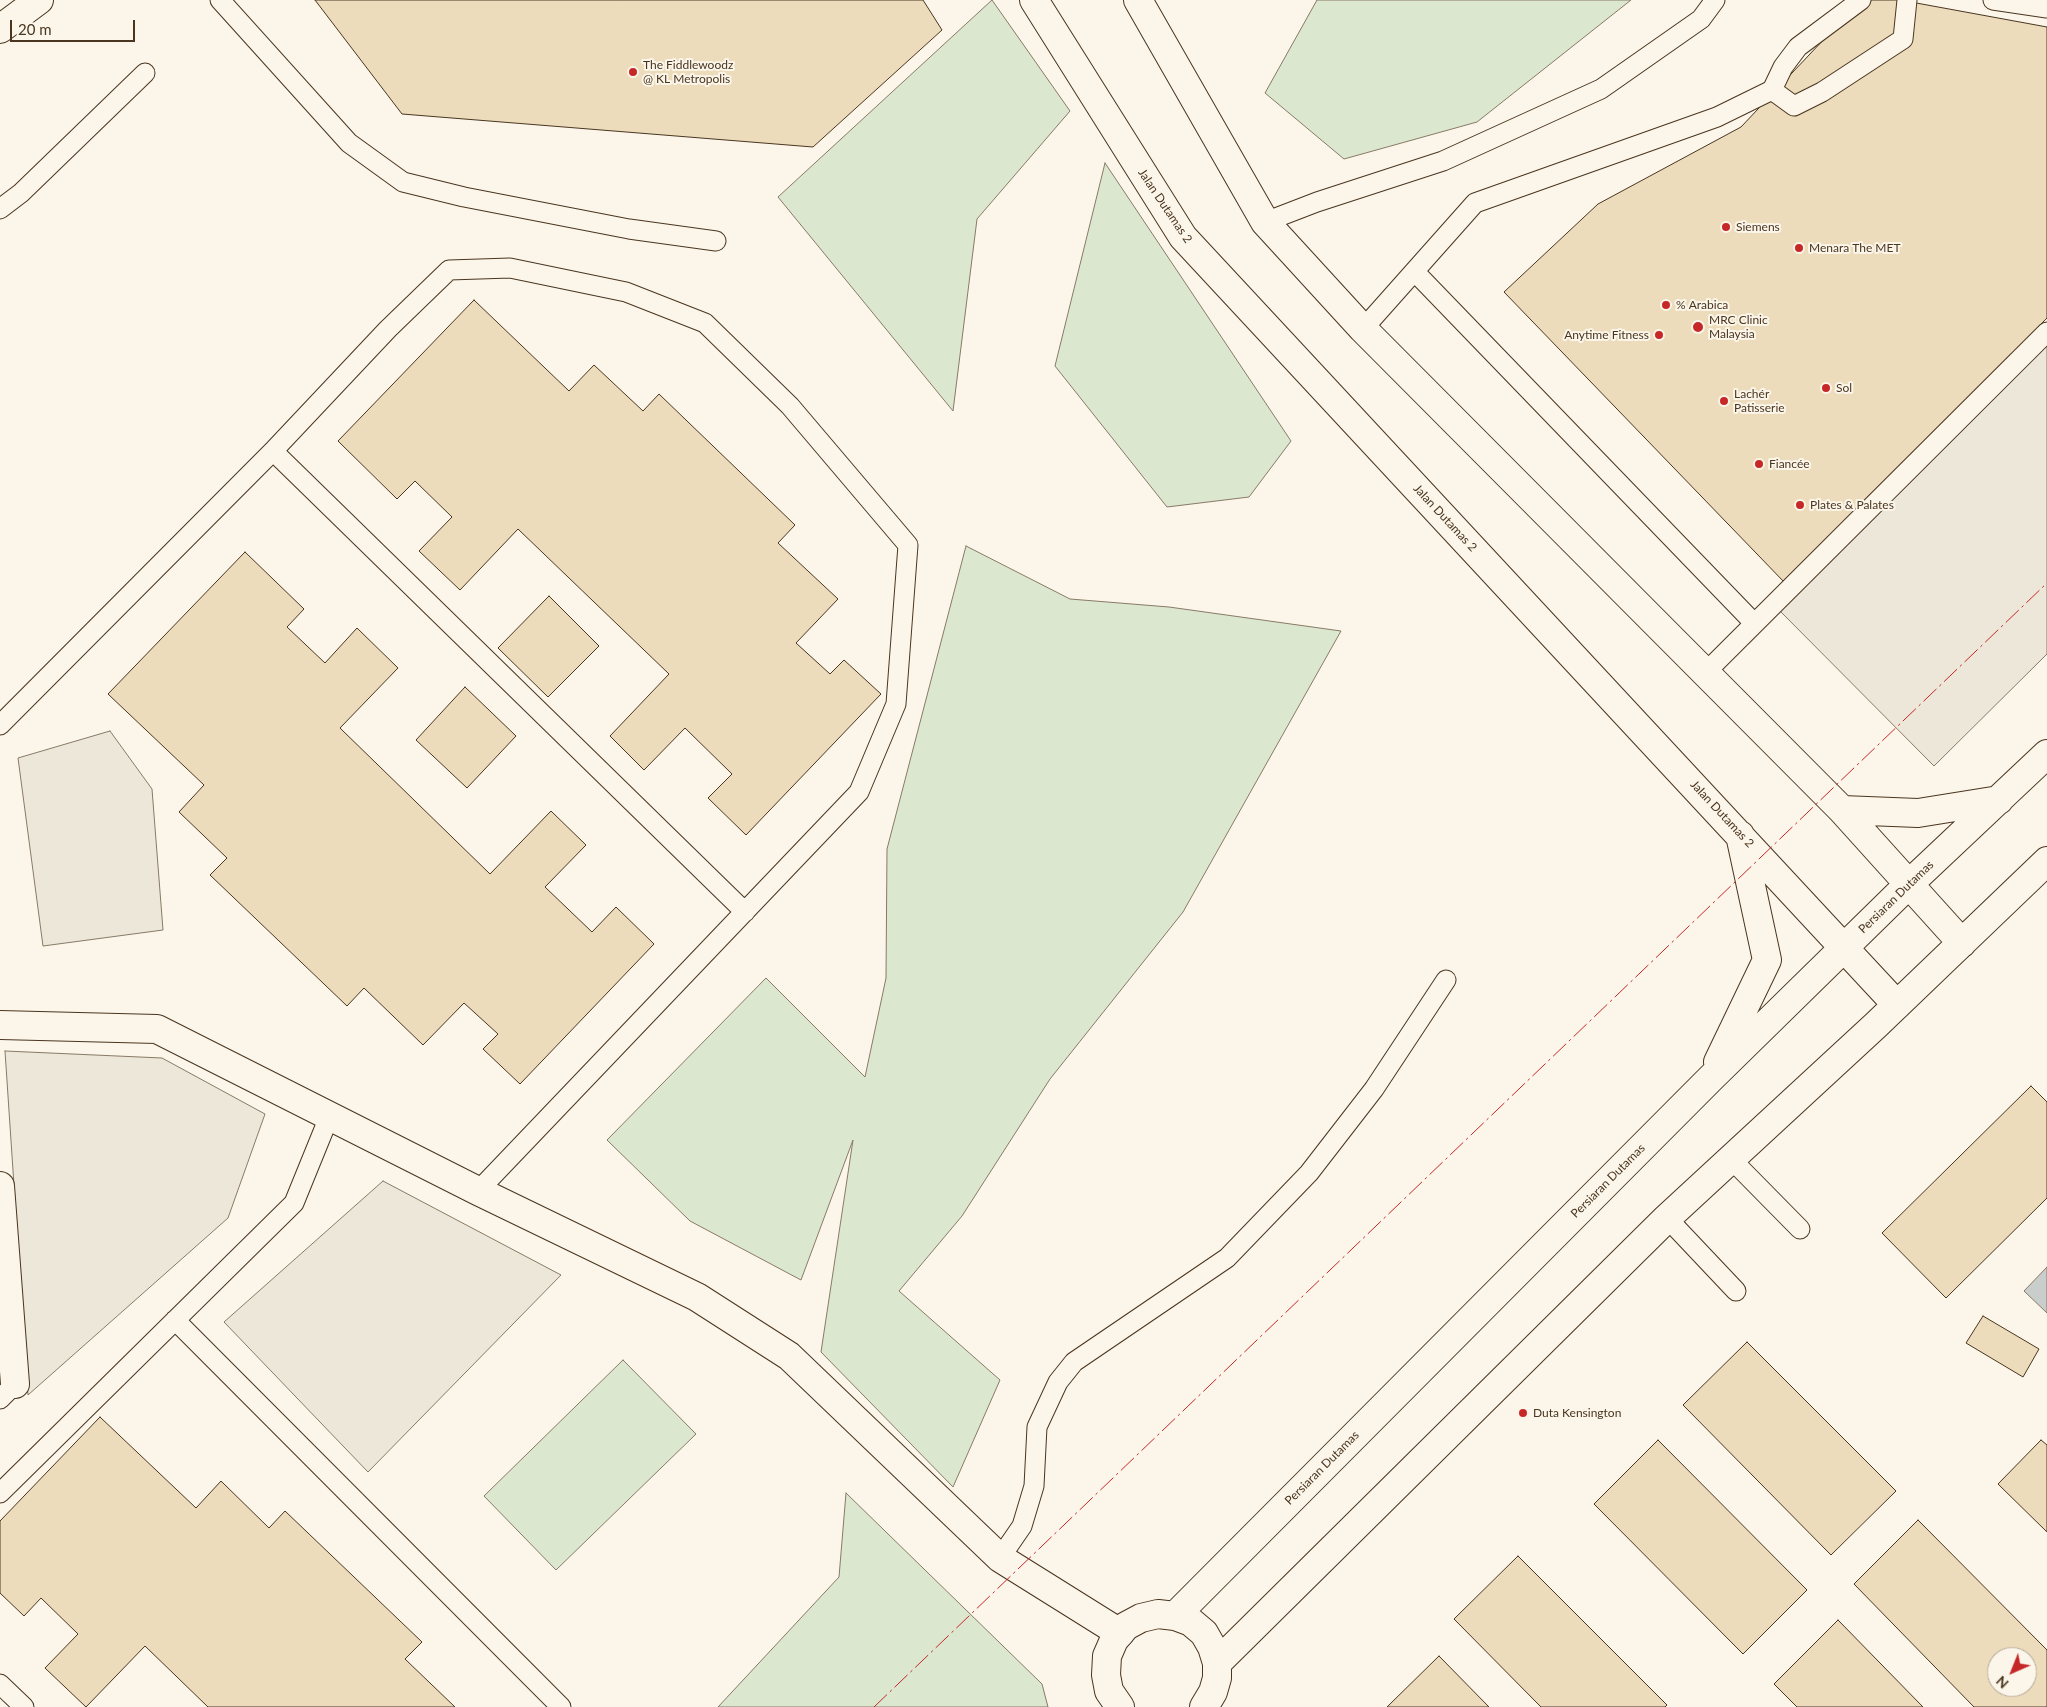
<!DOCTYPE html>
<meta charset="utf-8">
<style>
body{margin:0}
#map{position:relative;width:2047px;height:1707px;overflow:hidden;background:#fbf6e9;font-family:Lato,sans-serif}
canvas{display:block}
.north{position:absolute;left:1987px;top:1647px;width:50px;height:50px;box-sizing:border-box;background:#fbf6e9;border:1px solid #b4a999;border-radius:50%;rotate:224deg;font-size:14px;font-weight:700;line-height:20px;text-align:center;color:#4a3520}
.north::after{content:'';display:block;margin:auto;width:18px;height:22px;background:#c62828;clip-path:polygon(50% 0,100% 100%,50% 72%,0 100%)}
.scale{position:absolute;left:10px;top:20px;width:125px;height:22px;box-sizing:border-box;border:2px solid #4a3520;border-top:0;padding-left:6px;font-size:15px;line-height:18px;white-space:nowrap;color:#4a3520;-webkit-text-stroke:4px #fbf6e9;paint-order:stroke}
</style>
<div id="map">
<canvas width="2047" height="1707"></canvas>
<div class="north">N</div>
<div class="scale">20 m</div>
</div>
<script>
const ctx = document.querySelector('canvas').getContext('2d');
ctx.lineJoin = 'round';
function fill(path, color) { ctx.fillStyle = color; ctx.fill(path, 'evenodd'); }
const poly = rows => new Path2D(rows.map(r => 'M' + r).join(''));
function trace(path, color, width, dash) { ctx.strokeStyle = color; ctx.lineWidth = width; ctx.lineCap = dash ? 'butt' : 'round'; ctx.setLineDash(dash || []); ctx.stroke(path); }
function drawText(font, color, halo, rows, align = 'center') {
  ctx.font = font + ' Lato,sans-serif'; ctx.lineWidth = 4; ctx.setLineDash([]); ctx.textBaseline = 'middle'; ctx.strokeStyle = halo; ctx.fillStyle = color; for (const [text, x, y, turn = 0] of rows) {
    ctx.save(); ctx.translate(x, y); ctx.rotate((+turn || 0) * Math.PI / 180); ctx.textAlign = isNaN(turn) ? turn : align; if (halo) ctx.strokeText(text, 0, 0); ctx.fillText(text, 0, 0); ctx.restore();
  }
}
const green = poly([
 [992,0,1070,111,977,219,953,411,778,197,992,0],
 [1317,0,1631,0,1477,122,1344,159,1265,93,1317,0],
 [1105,163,1291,441,1249,497,1167,507,1055,366,1105,163],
 [966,546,1070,599,1169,607,1341,631,1183,912,1050,1079,962,1216,899,1291,1000,1380,953,1487,821,1352,853,1140,801,1280,690,1221,607,1140,766,978,865,1077,886,978,887,849,966,546],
 [623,1360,696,1434,556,1570,484,1496,623,1360],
 [846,1493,1042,1684,1048,1707,718,1707,839,1577,846,1493]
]);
fill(green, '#dce7d0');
trace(green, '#887966', 1);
const parking = poly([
 [2047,344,2047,654,1934,766,1778,609,2047,344],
 [110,731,152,789,163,930,43,946,18,758,110,731],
 [5,1051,162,1058,265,1114,228,1218,28,1395,5,1051],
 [383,1181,561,1275,368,1472,224,1322,383,1181]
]);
fill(parking, '#ede7d9');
trace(parking, '#887966', 1);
const water = poly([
 [2047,1267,2047,1313,2024,1291,2047,1267]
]);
fill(water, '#c9cecd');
trace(water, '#887966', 1);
const building = poly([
 [315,0,923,0,942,30,813,147,402,114,315,0],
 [1861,0,1900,0,2047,27,2047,318,1785,583,1504,292,1598,204,1741,127,1861,0],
 [474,300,569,391,594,365,643,411,659,394,795,525,778,543,838,599,796,643,830,674,844,660,881,694,746,835,708,798,732,774,685,728,644,770,610,736,669,674,518,529,460,590,419,551,452,517,415,481,397,499,338,441,474,300],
 [245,552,304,609,287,627,325,663,357,628,398,668,340,728,490,874,551,811,586,845,545,887,592,932,616,907,654,944,520,1084,483,1049,498,1034,464,1003,423,1045,364,988,347,1006,210,875,227,858,179,812,204,785,108,694,245,552],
 [549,596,599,646,548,697,498,648,549,596],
 [465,687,516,736,467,788,416,740,465,687],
 [2031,1086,2047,1102,2047,1198,1946,1298,1882,1233,2031,1086],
 [1983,1316,2039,1349,2023,1377,1966,1343,1983,1316],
 [1747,1342,1896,1491,1831,1555,1683,1405,1747,1342],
 [100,1417,196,1508,221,1481,269,1528,285,1511,422,1642,405,1659,455,1707,208,1707,145,1646,86,1707,45,1668,78,1634,41,1598,24,1616,0,1593,0,1521,100,1417],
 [1658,1440,1807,1590,1743,1654,1594,1504,1658,1440],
 [2041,1440,2047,1445,2047,1532,1998,1484,2041,1440],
 [1918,1520,2047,1650,2047,1707,1974,1707,1854,1584,1918,1520],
 [1997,1657,2027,1657,2027,1687,1997,1687,1997,1657],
 [1518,1556,1667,1705,1665,1707,1541,1707,1454,1619,1518,1556],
 [1838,1620,1923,1707,1797,1707,1774,1684,1838,1620],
 [1439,1656,1489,1707,1387,1707,1439,1656]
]);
fill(building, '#ecdcbc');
trace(building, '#4a3520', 1);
const lane = poly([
 [220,0,349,143,403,182,464,197,629,229,716,241],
 [1993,0,2047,8],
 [1772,90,1794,106,1822,92,1903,39,1907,0],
 [0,209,21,193,145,73],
 [1265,222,1317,202,1443,161,1601,89,1701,19,1715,0],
 [1415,272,1754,623],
 [1363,329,1475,203,1717,117,1772,90,1783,67,1798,47,1861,0],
 [273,451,745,912],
 [1705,673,2047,332],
 [0,725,273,451,388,329,449,270,510,268,626,292,705,323,790,406,908,545,896,704,859,792,478,1191],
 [1732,1160,1800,1229],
 [1667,1218,1736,1291],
 [175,1320,561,1707],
 [0,1399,15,1384],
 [0,1493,294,1203,329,1117],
 [1000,1558,1022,1526,1034,1486,1037,1427,1058,1382,1074,1362,1227,1258,1309,1173,1374,1089,1446,980],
 [0,1684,24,1707]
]);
const street = poly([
 [0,29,39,0],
 [0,1025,157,1029,478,1191,697,1297,789,1356,1000,1558,1120,1633],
 [0,1186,15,1384]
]);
const secondary = poly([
 [1034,0,1183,237,1897,1005],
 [1138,0,1265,222,1363,329,1842,810,1962,943],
 [1842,810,1918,813,1999,800],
 [1718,1062,1767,960,1740,835],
 [1175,1616,1710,1079,1909,884,2047,754],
 [1217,1663,1667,1218,1876,1025,2047,861],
 [1120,1707,1109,1691,1106,1675,1107,1656,1114,1640,1126,1626,1141,1618,1158,1614,1175,1616,1191,1622,1204,1633,1212,1647,1217,1663,1217,1678,1213,1692,1204,1707]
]);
trace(lane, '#4a3520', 21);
trace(street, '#4a3520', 30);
trace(secondary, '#4a3520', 30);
trace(lane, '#fbf6e9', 19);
trace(street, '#fbf6e9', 28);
trace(secondary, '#fbf6e9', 28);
trace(poly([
 [874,1707,2047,583]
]), '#c62828', 1, [18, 4, 2.5, 4]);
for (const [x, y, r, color] of [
 [633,72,5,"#c62828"],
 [1726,227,5,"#c62828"],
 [1799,248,5,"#c62828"],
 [1666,305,5,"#c62828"],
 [1698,327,6,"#c62828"],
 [1659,335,5,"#c62828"],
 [1826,388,5,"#c62828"],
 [1724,401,5,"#c62828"],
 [1759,464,5,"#c62828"],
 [1800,505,5,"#c62828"],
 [1523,1413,5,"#c62828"]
]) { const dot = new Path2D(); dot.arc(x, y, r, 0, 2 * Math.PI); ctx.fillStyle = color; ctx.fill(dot); trace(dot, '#fbf6e9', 2); }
drawText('12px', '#4a3520', '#fbf6e9', [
 ["The Fiddlewoodz",643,65],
 ["@ KL Metropolis",643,79],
 ["Siemens",1736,227],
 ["Menara The MET",1809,248],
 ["% Arabica",1676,305],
 ["MRC Clinic",1709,320],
 ["Malaysia",1709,334],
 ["Anytime Fitness",1649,335,"right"],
 ["Sol",1836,388],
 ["Lachér",1734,394],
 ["Patisserie",1734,408],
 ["Fiancée",1769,464],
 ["Plates & Palates",1810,505],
 ["Duta Kensington",1533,1413]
], 'left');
drawText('12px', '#4a3520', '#fbf6e9', [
 ["Jalan Dutamas 2",1165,206,56],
 ["Jalan Dutamas 2",1445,518,47],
 ["Jalan Dutamas 2",1722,814,47],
 ["Persiaran Dutamas",1896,897,-44],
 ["Persiaran Dutamas",1608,1181,-45],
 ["Persiaran Dutamas",1322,1468,-45]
]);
</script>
